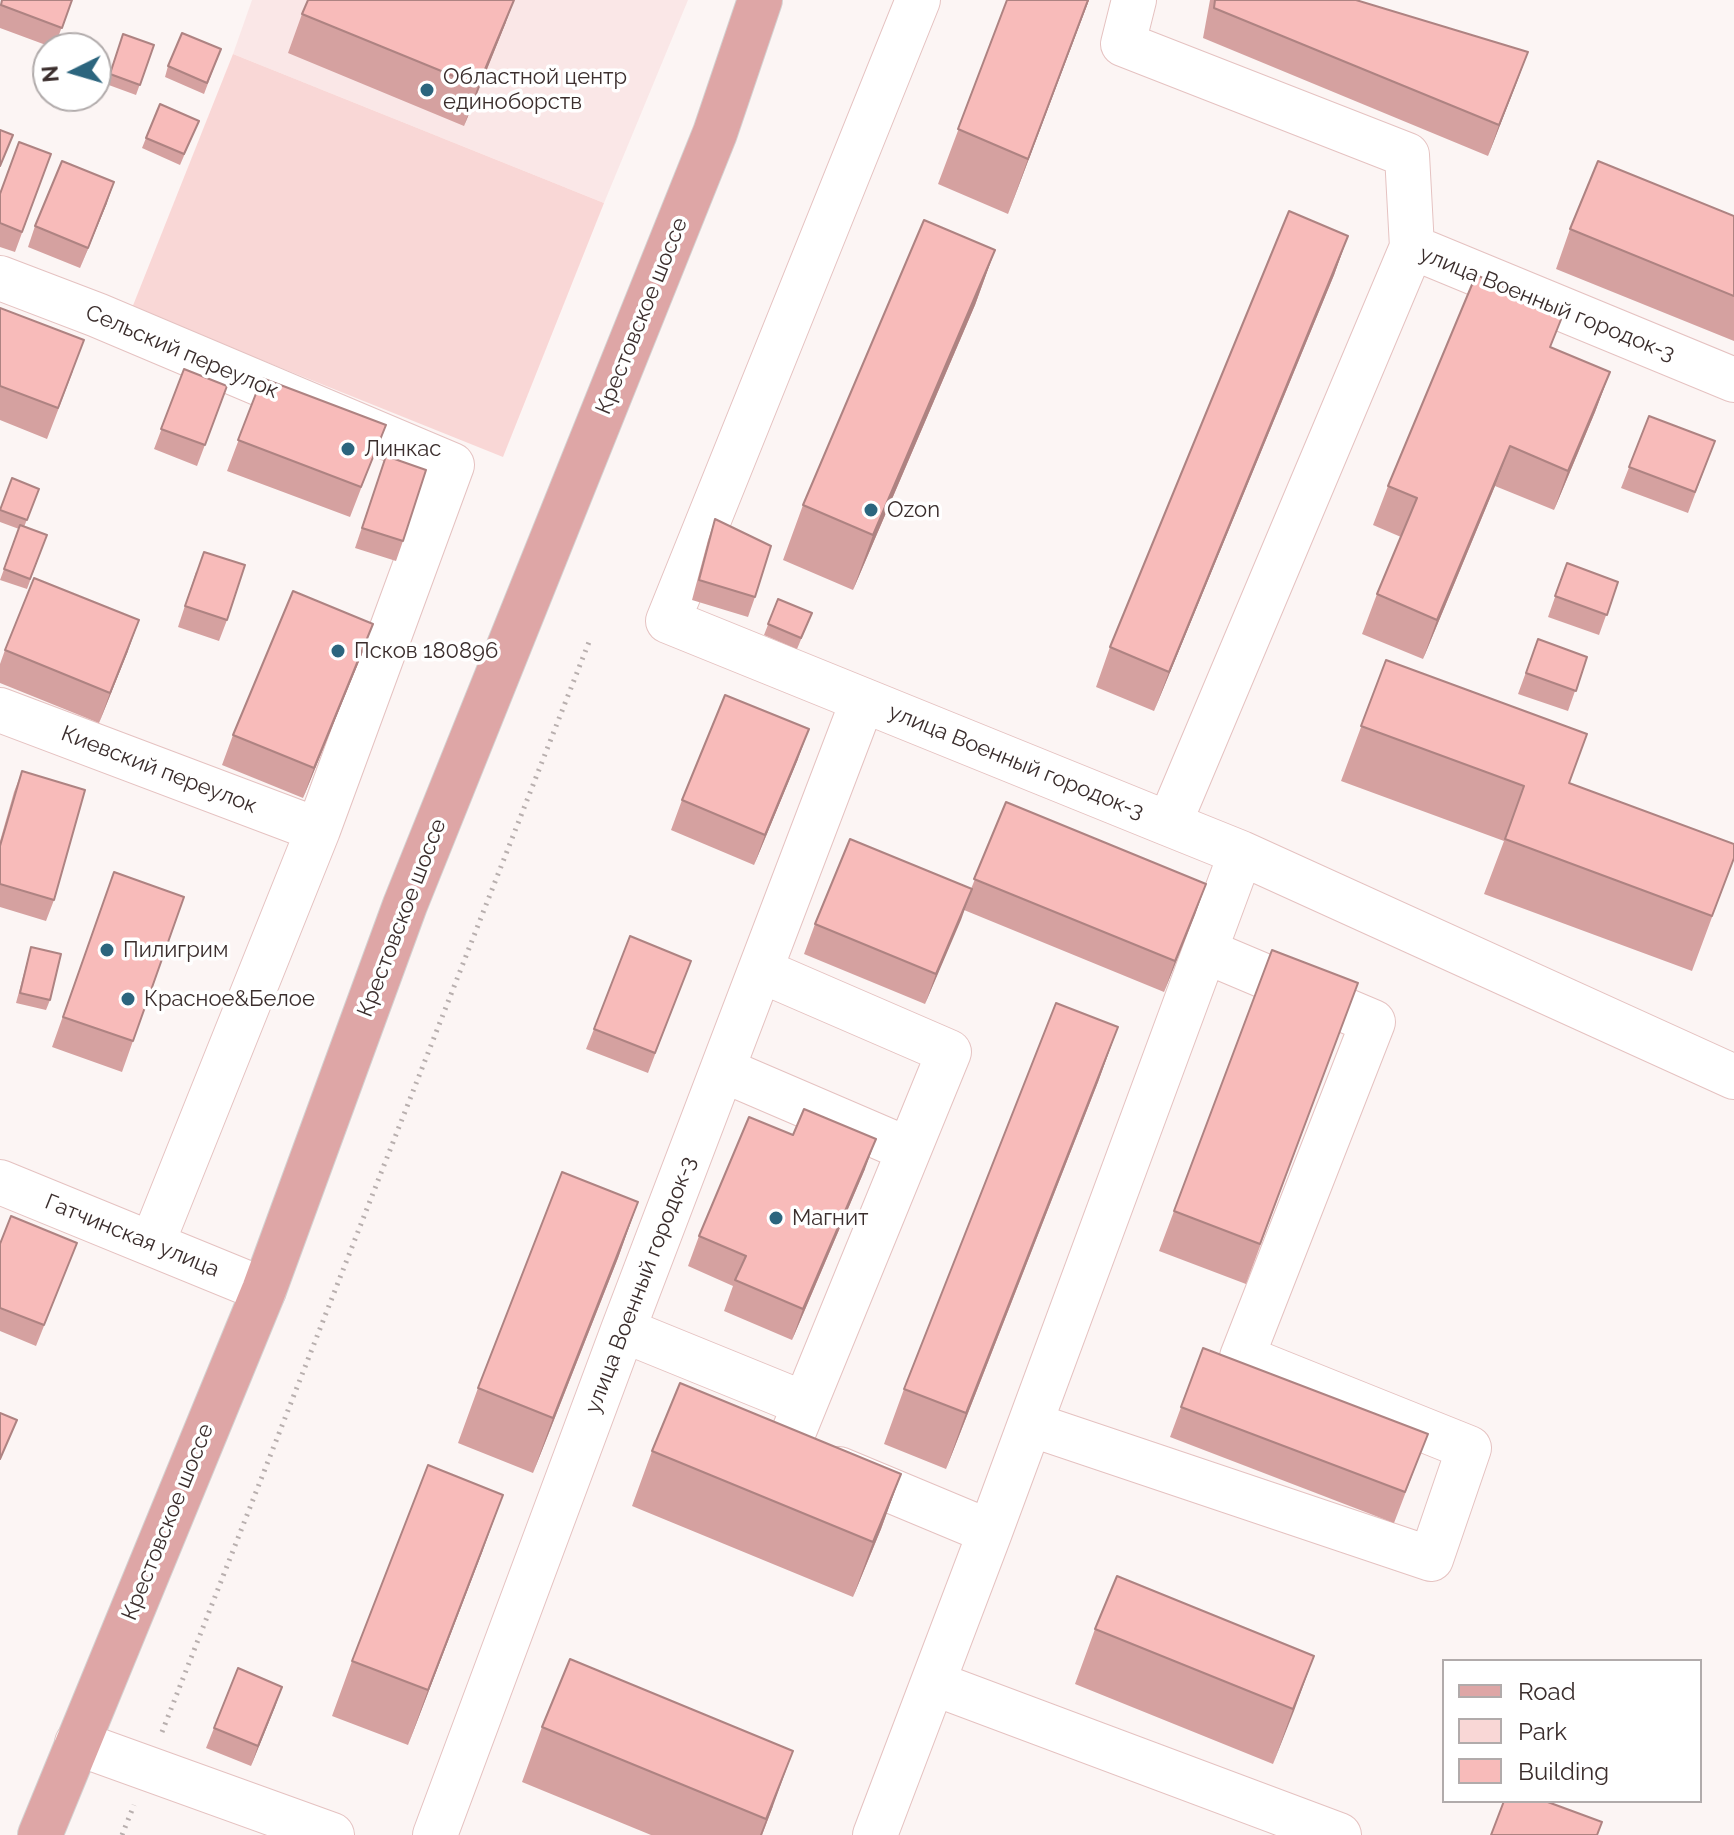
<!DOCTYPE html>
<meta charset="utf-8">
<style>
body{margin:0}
#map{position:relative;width:1734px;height:1835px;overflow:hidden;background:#fcf5f4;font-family:Raleway,sans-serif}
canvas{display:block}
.legend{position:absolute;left:1442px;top:1659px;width:260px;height:144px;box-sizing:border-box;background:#fff;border:2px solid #b1abab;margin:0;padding:10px 14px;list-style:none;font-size:24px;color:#3b2e2d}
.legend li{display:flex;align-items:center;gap:16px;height:40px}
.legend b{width:40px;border:2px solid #b1abab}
.north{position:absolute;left:32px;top:32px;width:80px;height:80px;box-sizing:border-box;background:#fff;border:2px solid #b1abab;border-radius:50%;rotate:265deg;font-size:22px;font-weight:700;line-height:32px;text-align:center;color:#3b2e2d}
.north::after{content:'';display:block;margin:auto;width:28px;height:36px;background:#2c657e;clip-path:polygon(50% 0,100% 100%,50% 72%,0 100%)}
</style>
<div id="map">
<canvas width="1734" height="1835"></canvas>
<ul class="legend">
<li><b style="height:10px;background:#dea6a6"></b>Road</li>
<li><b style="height:22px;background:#f9d7d6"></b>Park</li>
<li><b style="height:22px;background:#f8bbba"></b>Building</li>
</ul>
<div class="north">N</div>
</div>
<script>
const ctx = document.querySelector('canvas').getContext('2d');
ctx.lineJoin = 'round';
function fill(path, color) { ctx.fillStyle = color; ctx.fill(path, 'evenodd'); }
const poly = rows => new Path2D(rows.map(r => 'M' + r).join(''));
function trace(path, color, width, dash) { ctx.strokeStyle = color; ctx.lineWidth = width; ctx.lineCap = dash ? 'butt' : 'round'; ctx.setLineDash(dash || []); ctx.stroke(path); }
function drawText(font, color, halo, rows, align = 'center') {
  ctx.font = font + ' Raleway,sans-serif'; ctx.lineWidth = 7; ctx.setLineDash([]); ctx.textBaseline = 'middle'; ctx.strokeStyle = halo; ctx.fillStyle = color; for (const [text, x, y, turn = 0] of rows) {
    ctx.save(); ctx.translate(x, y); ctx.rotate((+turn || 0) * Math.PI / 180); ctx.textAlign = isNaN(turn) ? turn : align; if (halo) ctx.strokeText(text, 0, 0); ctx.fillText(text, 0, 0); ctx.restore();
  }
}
fill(poly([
 [252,0,688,0,604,203,233,54]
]), '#fae7e7');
fill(poly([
 [233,54,604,203,503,457,132,308]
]), '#f9d7d6');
const minor = poly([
 [1134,0,1123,44,1407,155,1412,247],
 [0,278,97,315,452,465,318,830,152,1244],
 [863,700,668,621,918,0],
 [0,710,318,830],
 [1169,824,1241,853,1734,1077],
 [762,971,949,1052,805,1404],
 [723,1070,907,1149],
 [0,1182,264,1290],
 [623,1330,805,1404,794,1431],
 [1030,1424,1431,1559,1469,1448,1242,1357,1373,1022,1205,951],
 [839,1469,990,1532],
 [933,1683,1339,1835],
 [77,1743,332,1835],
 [435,1835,623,1330,863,700,1169,824,1412,247,1734,380],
 [875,1835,990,1532,1241,853]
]);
const major = poly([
 [40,1835,264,1290,405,905,715,133,760,0]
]);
trace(minor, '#e5c2c1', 46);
trace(major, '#d4d1d1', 46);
trace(poly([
 [162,1732,589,642],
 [122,1835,134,1805]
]), '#b8afae', 5, [2, 6]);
trace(minor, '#fff', 44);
trace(major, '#dea6a6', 44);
fill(poly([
 [2,0,72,0,54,48,0,28,0,6],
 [1007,0,1089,0,1008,214,938,184],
 [1210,0,1356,0,1528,52,1488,156,1203,38],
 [302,14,506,22,464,126,288,53],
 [123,34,154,45,136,95,106,84],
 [221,49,204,94,165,77,168,66],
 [199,121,180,165,142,148,146,138],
 [51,154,15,252,0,247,0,194],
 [107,203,80,268,28,247,35,226],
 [1734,216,1734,341,1556,269,1570,229],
 [1348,236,1334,275,1154,711,1096,687,1110,647],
 [995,250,975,305,853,590,783,560,803,505],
 [0,308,73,371,47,439,0,420],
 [1551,348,1610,372,1595,412,1554,510,1495,486,1423,659,1362,634,1377,594,1401,537,1373,525,1388,486],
 [184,369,227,386,197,466,154,449],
 [262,378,374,455,350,517,227,471],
 [1649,416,1715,441,1688,513,1621,488],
 [386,456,403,541,396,561,355,548],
 [39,489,24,527,47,535,27,589,0,580,19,529,0,522,0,508],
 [715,519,755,597,748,617,692,600,708,540],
 [1567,563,1618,582,1599,635,1548,617],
 [196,572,227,620,219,641,178,627],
 [778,599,808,623,797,649,764,635],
 [1538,639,1587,657,1568,711,1518,694],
 [5,650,128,651,99,723,0,683,0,664],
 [362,654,303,798,222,765,233,735],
 [1386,660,1569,783,1734,858,1692,971,1484,894,1504,841,1341,781],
 [798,759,754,865,671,830,682,800],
 [22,771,54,900,46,921,0,907,0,841,14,792],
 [1006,802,1206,884,1164,992,964,910,925,1004,804,954,815,924,971,889],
 [114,872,184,897,122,1072,52,1047],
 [31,947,50,1000,46,1010,16,1003],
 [1272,950,1358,983,1246,1284,1159,1251],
 [683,981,648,1073,586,1049,594,1029],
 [1118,1027,1098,1082,946,1469,884,1444,904,1389],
 [793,1135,865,1169,792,1340,724,1311,733,1286,688,1266,699,1236],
 [638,1202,618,1258,533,1473,458,1443,478,1388],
 [77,1243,36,1346,0,1331,0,1244],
 [1203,1348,1428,1434,1394,1523,1170,1437],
 [652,1451,901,1474,881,1529,853,1597,632,1506],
 [483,1550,408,1745,332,1716,352,1661],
 [1095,1629,1314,1656,1273,1764,1075,1684],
 [282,1687,251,1766,206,1748,214,1728],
 [542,1727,773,1806,762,1835,651,1835,522,1782]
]), '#d5a1a0');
fill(poly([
 [514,0,506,22,464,126,478,86],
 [1088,0,1089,0,1008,214,1028,159],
 [1528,52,1517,82,1488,156,1499,125],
 [114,182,107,203,80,268,88,248],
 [1348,236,1334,275,1154,711,1169,672],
 [995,250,975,305,853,590,873,535],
 [1610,372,1595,412,1554,510,1568,471],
 [1510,446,1495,486,1423,659,1437,620],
 [139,620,128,651,99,723,110,693],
 [373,624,362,654,303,798,314,768],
 [809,729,798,759,754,865,765,835],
 [1206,884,1195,915,1164,992,1175,961],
 [972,889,961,920,925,1004,936,974],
 [1118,1027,1098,1082,946,1469,966,1413],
 [876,1139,865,1169,792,1340,803,1309],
 [638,1202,618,1258,533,1473,553,1418],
 [901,1474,881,1529,853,1597,873,1542],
 [503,1495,483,1550,408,1745,428,1690],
 [1314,1656,1294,1711,1273,1764,1293,1709],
 [282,1687,275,1707,251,1766,258,1746],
 [793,1751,773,1806,762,1835,760,1835]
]), '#ae8382');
const building = poly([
 [2,0,72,0,62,28,1,5,2,0],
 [308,0,514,0,478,86,302,14,308,0],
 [1007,0,1088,0,1028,159,958,129,1007,0],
 [1215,0,1356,0,1528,52,1499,125,1214,8,1215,0],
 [182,33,221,49,207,83,168,66,182,33],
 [123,34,154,45,140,85,110,74,123,34],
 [160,104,199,121,184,154,146,138,160,104],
 [0,130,13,135,0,166,0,130],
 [19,142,51,154,22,232,0,223,0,194,19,142],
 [62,161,114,182,88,248,35,226,62,161],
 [1598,161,1734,216,1734,296,1570,229,1598,161],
 [1289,211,1348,236,1169,672,1110,647,1289,211],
 [924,220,995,250,873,535,803,505,924,220],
 [1476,275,1564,312,1550,347,1610,372,1568,471,1510,446,1437,620,1377,594,1417,498,1388,486,1476,275],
 [0,308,84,340,58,408,0,386,0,308],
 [184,369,227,386,205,445,161,429,184,369],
 [262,378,386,425,361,487,238,440,262,378],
 [1649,416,1715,441,1695,492,1629,467,1649,416],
 [386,456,426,470,403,541,362,528,386,456],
 [12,478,39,489,27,520,0,510,12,478],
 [715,519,771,546,755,597,699,580,715,519],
 [20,525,47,535,30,579,4,569,20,525],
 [204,552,245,565,227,620,185,606,204,552],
 [1567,563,1618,582,1607,615,1555,596,1567,563],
 [34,578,139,620,110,693,5,650,34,578],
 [293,591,373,624,314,768,233,735,293,591],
 [778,599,812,613,801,638,768,624,778,599],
 [1538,639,1587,657,1576,691,1526,673,1538,639],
 [1386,660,1587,734,1569,783,1734,844,1734,858,1712,916,1505,839,1524,786,1361,726,1386,660],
 [725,695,809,729,765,835,682,800,725,695],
 [22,771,85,790,54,900,0,884,0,846,22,771],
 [1006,802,1206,884,1175,961,974,879,1006,802],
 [850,839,972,889,936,974,815,924,850,839],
 [114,872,184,897,133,1041,63,1017,114,872],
 [630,936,691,961,655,1053,594,1029,630,936],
 [31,947,61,954,50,1000,20,993,31,947],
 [1272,950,1358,983,1260,1244,1174,1211,1272,950],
 [1056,1003,1118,1027,966,1413,904,1389,1056,1003],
 [804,1109,876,1139,803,1309,735,1280,746,1256,699,1236,749,1117,793,1135,804,1109],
 [562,1172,638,1202,553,1418,478,1388,562,1172],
 [11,1216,77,1243,44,1325,0,1308,0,1244,11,1216],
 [1203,1348,1428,1434,1405,1492,1181,1407,1203,1348],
 [680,1383,901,1474,873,1542,652,1451,680,1383],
 [0,1413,17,1420,0,1459,0,1413],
 [428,1465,503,1495,428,1690,352,1661,428,1465],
 [1117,1576,1314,1656,1293,1709,1095,1629,1117,1576],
 [570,1659,793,1751,766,1819,542,1727,570,1659],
 [238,1668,282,1687,258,1746,214,1728,238,1668],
 [1504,1801,1545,1801,1602,1822,1597,1835,1491,1835,1504,1801]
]);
fill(building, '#f8bbba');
trace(building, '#ae8382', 2);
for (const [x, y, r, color] of [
 [427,90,8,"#2c657e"],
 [348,449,8,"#2c657e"],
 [871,510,8,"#2c657e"],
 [338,651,8,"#2c657e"],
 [107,950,8,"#2c657e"],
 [128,999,8,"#2c657e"],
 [776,1218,8,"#2c657e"]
]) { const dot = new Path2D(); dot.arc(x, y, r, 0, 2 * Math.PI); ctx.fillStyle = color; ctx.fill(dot); trace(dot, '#fff', 3); }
drawText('22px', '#3b2e2d', '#fff', [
 ["Областной центр",443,77],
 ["единоборств",443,102],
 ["Линкас",364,449],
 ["Ozon",887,510],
 ["Псков 180896",354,651],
 ["Пилигрим",123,950],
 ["Красное&Белое",144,999],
 ["Магнит",792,1218]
], 'left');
drawText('22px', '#3b2e2d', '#fff', [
 ["улица Военный городок-3",1547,304,22],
 ["Крестовское шоссе",642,316,-68],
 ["Сельский переулок",182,352,23],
 ["улица Военный городок-3",1016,762,22],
 ["Киевский переулок",159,770,21],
 ["Крестовское шоссе",402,918,-69],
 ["Гатчинская улица",132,1236,22],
 ["улица Военный городок-3",641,1285,-69],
 ["Крестовское шоссе",168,1522,-68]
]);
</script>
